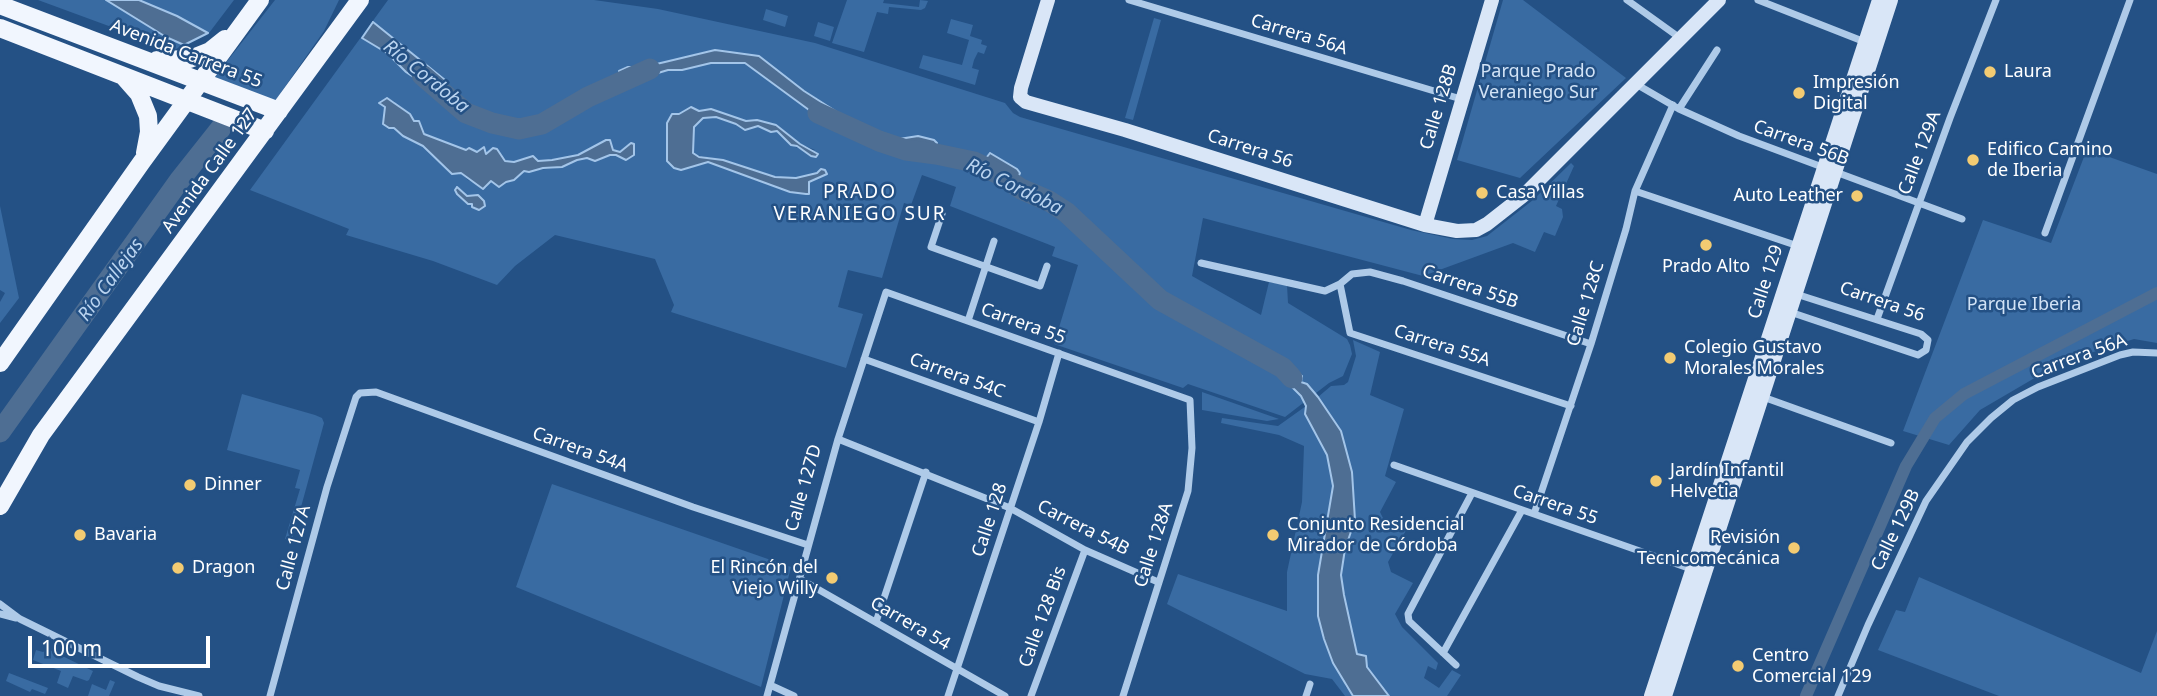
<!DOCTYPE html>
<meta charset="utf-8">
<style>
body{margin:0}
#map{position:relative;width:2157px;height:696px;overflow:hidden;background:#245185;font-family:"Noto Sans",sans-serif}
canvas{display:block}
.scale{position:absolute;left:28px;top:636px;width:182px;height:32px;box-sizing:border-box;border:4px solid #fff;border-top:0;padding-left:9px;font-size:21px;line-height:24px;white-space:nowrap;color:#fff;-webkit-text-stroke:5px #245185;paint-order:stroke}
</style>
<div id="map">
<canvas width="2157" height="696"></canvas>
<div class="scale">100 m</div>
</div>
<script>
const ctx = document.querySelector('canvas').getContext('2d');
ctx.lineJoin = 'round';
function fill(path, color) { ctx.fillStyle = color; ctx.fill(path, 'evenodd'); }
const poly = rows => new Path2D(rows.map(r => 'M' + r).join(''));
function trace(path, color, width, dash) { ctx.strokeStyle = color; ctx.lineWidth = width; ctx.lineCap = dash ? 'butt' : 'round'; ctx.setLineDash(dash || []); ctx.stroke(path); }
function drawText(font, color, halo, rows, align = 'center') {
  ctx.font = font + ' "Noto Sans",sans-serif'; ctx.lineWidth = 5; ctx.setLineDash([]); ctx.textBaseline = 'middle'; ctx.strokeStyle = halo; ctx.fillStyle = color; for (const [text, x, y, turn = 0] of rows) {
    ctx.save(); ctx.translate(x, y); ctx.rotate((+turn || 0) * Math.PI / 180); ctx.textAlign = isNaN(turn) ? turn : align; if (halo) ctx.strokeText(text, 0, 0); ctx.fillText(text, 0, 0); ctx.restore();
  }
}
fill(poly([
 [38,0,106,0,166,37,184,45,160,11,139,0,234,0,209,33,208,33,174,50],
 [275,0,339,0,324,31,275,101,214,78],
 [388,0,594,0,658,9,815,43,1005,103,1013,113,1020,117,1411,230,1453,239,1472,240,1487,236,1533,200,1571,163,1574,166,1556,206,1562,209,1563,217,1555,236,1544,232,1535,252,1513,243,1423,276,1203,218,1192,276,1261,315,1269,282,1287,285,1288,303,1347,339,1350,345,1352,354,1343,376,1329,383,1285,417,1188,384,1183,388,1054,344,1078,265,1052,256,1055,247,950,206,956,187,922,175,911,205,904,203,882,278,848,270,838,307,863,314,846,368,671,312,674,305,655,259,555,235,515,266,497,285,433,261,346,235,349,229,250,190],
 [398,41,445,80,438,94,406,72,387,53],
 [715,50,759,56,804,91,828,105,835,126,745,63,711,63,682,70,668,70,629,82,621,75,628,67,644,67],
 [387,98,395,102,394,105,410,114,414,121,419,122,423,129,422,133,428,136,466,150,477,152,480,150,486,155,490,152,498,153,505,161,514,162,533,156,537,161,552,160,578,155,600,143,610,140,613,150,620,152,628,145,633,144,634,155,623,158,616,155,610,155,595,161,587,158,577,160,558,168,524,171,512,181,506,182,499,187,491,181,486,188,468,180,461,173,449,172,423,146,403,136,393,127,389,128,383,124,385,107,380,101],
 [710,109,746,121,757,120,776,125,800,144,815,150,803,150,791,145,777,131,771,132,758,126,745,130,736,124,716,117,703,118,694,127,693,153,695,155,723,160,775,177,796,178,817,173,821,169,820,177,809,182,806,194,790,192,719,165,703,162,690,167,667,161,668,142,666,127,672,114],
 [918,136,916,153,906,155,881,137,899,139],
 [993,154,1001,162,1017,169,1017,180,1007,177,989,166],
 [847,0,884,0,883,3,919,7,920,0,928,1,925,8,921,10,889,7,888,14,877,12,864,52,832,43],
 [1503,0,1523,0,1626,78,1520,178,1457,160],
 [766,9,788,16,785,27,763,20],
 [1154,18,1161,20,1133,120,1125,118],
 [951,19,973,25,970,36,982,40,981,44,987,46,984,54,978,52,974,60,972,68,979,70,975,85,919,68,923,55,962,65,969,40,947,33],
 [818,22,834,27,830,41,814,36],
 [2087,149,2157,174,2157,343,2134,339,2062,362,1980,410,1949,445,1903,431,1983,220,2051,243],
 [0,206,19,298,0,323,0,302,5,293,0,290],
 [1353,340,1380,352,1370,395,1404,409,1385,476,1396,482,1380,512,1383,518,1408,527,1388,562,1391,572,1413,583,1395,614,1402,627,1438,663,1436,670,1428,666,1424,678,1439,688,1452,670,1461,675,1447,696,1389,696,1358,654,1351,632,1341,576,1345,549,1355,520,1341,431,1318,397,1331,386,1344,385,1348,382,1356,356],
 [1202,392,1279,419,1267,421,1202,410],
 [242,394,315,415,322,418,324,423,292,540,285,539,300,489,295,488,300,470,227,450],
 [1306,406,1305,415,1327,455,1333,486,1318,575,1318,616,1346,687,1353,696,1345,696,1332,679,1305,674,1167,604,1178,574,1287,611,1287,572,1302,502,1304,446,1279,435,1221,423,1222,418,1278,426],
 [552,484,791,567,761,687,516,587],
 [1919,577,2141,673,2157,631,2157,696,1999,696,1878,650,1896,610,1905,612],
 [48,649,93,671,89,680,87,681,73,676,68,688,57,683,61,671,33,660,36,650,43,652],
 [9,673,48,688,45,694,32,689,30,692,6,681],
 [110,680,115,682,109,696,88,696,92,684,106,690]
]), '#396ba2');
const water = poly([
 [106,0,139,0,177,16,208,33,184,45,166,37,106,0],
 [373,22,445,80,443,92,438,94,406,72,387,53,362,38,373,22],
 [715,50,759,56,804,91,837,112,843,120,842,125,835,126,809,110,745,63,711,63,682,70,668,70,628,82,619,71,628,67,644,67,715,50],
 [387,98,410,114,414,121,419,121,424,134,466,150,469,148,477,152,484,147,486,154,493,148,497,149,505,161,514,162,533,156,538,161,552,160,578,155,606,140,610,140,613,150,620,152,631,143,634,144,634,155,626,160,616,155,610,155,595,161,587,158,577,160,562,167,543,168,529,172,524,171,514,180,506,182,499,187,491,181,483,189,461,173,452,174,423,146,403,136,394,128,389,128,383,124,385,107,379,103,387,98],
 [691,107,699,111,711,109,746,121,757,120,776,125,800,144,818,154,816,157,811,156,797,146,791,145,777,131,771,132,758,126,745,130,736,124,716,117,703,118,694,127,693,153,699,157,723,160,775,177,796,178,817,173,821,169,825,170,827,174,809,182,809,194,806,194,790,192,708,162,681,170,674,168,667,161,667,123,672,114,679,114,691,107],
 [918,136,934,140,937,143,936,149,927,156,920,156,916,153,900,155,874,144,875,138,899,139,918,136],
 [990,153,1017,169,1020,173,1017,180,1007,177,983,162,990,153],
 [457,187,467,196,478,195,484,201,485,206,479,210,472,207,472,204,468,204,457,194,455,190,457,187],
 [1267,352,1280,365,1286,365,1302,376,1301,382,1307,384,1318,397,1341,431,1352,472,1355,520,1345,549,1341,575,1344,595,1357,654,1366,656,1367,667,1389,696,1353,696,1333,663,1324,639,1318,616,1318,575,1333,486,1327,455,1305,414,1306,406,1301,396,1291,386,1290,380,1283,371,1274,371,1269,357,1264,355,1267,352]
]);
fill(water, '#4e6e93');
trace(water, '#a3c5e9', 2);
trace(poly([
 [1806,696,1906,466,1935,418,1964,394,2157,293]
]), '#4e6e93', 12);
trace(poly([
 [422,75,466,113,492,123,519,129,542,124,588,97,650,69],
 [818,113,879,141,906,150,936,154,974,162,1001,175,1021,189,1049,201,1066,212,1160,300,1283,368,1292,378],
 [0,432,179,181,221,128]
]), '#4e6e93', 21);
trace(poly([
 [1129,0,1461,99],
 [1627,0,1680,38],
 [1758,0,1865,42],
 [1636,84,1679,109,1739,136,1962,219],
 [1679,109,1717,50],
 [1635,191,1798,246],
 [942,214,931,247,1040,286,1047,266],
 [2045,233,2130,0],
 [1201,263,1325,291,1340,284,1352,274,1370,272,1403,281,1591,344],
 [1340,284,1350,333,1571,406],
 [1790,312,1918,355,1926,350,1928,340,1921,334,1796,294],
 [1877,319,1950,118,1996,0],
 [968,321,994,241],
 [864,359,1039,422],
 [1763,397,1891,443],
 [838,439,1010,508,1085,550,1158,582],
 [1394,465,1694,570],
 [1534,514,1591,344,1626,229,1635,191,1673,105],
 [800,579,1005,696],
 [0,604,20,619,138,677,159,686,199,696],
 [0,614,16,618],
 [876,622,926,472],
 [1443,653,1522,510],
 [1456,665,1409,621,1408,614,1472,493],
 [770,685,794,696],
 [270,696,327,487,356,397,360,393,376,392,693,507,808,545],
 [767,696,838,439,886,292,1190,400,1192,448,1188,491,1123,696],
 [948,696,1039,422,1059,353],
 [1031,696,1085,550],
 [1306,696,1310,684],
 [1838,696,1868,625,1926,501,1967,442,1991,418,2013,400,2038,387,2120,355,2133,352,2157,353]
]), '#aecae8', 7);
trace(poly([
 [1048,0,1021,88,1020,97,1026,102,1125,130,1425,225,1457,231,1476,230,1487,224,1524,195,1719,0],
 [1425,225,1492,0],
 [1651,696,1879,0],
 [1665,696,1891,0]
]), '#d9e6f7', 14);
trace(poly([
 [0,5,279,111],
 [0,28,265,131],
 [157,60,190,59,210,51,225,39],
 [124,77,139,94,148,116,149,132,145,153],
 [0,363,141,163,260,0],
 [0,506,41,435,360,0]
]), '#f1f6fe', 18);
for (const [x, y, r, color] of [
 [1990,72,7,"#f3cb72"],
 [1799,93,7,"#f3cb72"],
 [1973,160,7,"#f3cb72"],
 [1482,193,7,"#f3cb72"],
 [1857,196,7,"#f3cb72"],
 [1706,245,7,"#f3cb72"],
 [1670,358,7,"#f3cb72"],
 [1656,481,7,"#f3cb72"],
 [190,485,7,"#f3cb72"],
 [80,535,7,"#f3cb72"],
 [1273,535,7,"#f3cb72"],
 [1794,548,7,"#f3cb72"],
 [178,568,7,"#f3cb72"],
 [832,578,7,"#f3cb72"],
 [1738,666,7,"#f3cb72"]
]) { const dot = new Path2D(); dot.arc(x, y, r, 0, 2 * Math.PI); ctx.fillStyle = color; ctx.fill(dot); trace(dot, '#245185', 2.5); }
drawText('18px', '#fff', '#245185', [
 ["Carrera 56A",1299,35,17],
 ["Avenida Carrera 55",186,54,21],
 ["Calle 128B",1439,107,-73],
 ["Carrera 56B",1801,143,20],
 ["Carrera 56",1250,149,18],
 ["Calle 129A",1920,153,-69],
 ["Avenida Calle 127",210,171,-54],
 ["Calle 129",1766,282,-72],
 ["Carrera 55B",1470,287,19],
 ["Carrera 56",1882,302,19],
 ["Calle 128C",1586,304,-73],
 ["Carrera 55",1023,324,20],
 ["Carrera 55A",1442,346,18],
 ["Carrera 56A",2079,357,-20],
 ["Carrera 54C",957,376,20],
 ["Carrera 54A",580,450,20],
 ["Calle 127D",804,488,-74],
 ["Carrera 55",1555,505,19],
 ["Calle 128",990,520,-72],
 ["Carrera 54B",1083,528,27],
 ["Calle 129B",1896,530,-64],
 ["Calle 128A",1154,545,-72],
 ["Calle 127A",294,548,-75],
 ["Calle 128 Bis",1043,617,-70],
 ["Carrera 54",910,624,30]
]);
drawText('18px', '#d2e3f6', '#245185', [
 ["Parque Prado",1538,72],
 ["Veraniego Sur",1538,93],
 ["Parque Iberia",2024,305]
]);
drawText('18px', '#fff', '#245185', [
 ["Laura",2004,72],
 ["Impresión",1813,83],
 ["Digital",1813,104],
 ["Edifico Camino",1987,150],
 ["de Iberia",1987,171],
 ["Casa Villas",1496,193],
 ["Auto Leather",1843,196,"right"],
 ["Prado Alto",1706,267,"center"],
 ["Colegio Gustavo",1684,348],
 ["Morales Morales",1684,369],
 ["Jardín Infantil",1670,471],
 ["Helvetia",1670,492],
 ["Dinner",204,485],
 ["Conjunto Residencial",1287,525],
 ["Mirador de Córdoba",1287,546],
 ["Bavaria",94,535],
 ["Revisión",1780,538,"right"],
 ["Tecnicomecánica",1780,559,"right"],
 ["Dragon",192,568],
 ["El Rincón del",818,568,"right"],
 ["Viejo Willy",818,589,"right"],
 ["Centro",1752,656],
 ["Comercial 129",1752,677]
], 'left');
drawText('italic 19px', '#bad4f0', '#245185', [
 ["Río Cordoba",426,77,39],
 ["Río Cordoba",1014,187,26],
 ["Río Callejas",111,280,-54]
]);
ctx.letterSpacing = '2px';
drawText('19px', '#fff', '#245185', [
 ["PRADO",860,193],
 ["VERANIEGO SUR",860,215]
]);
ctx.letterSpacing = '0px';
</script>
